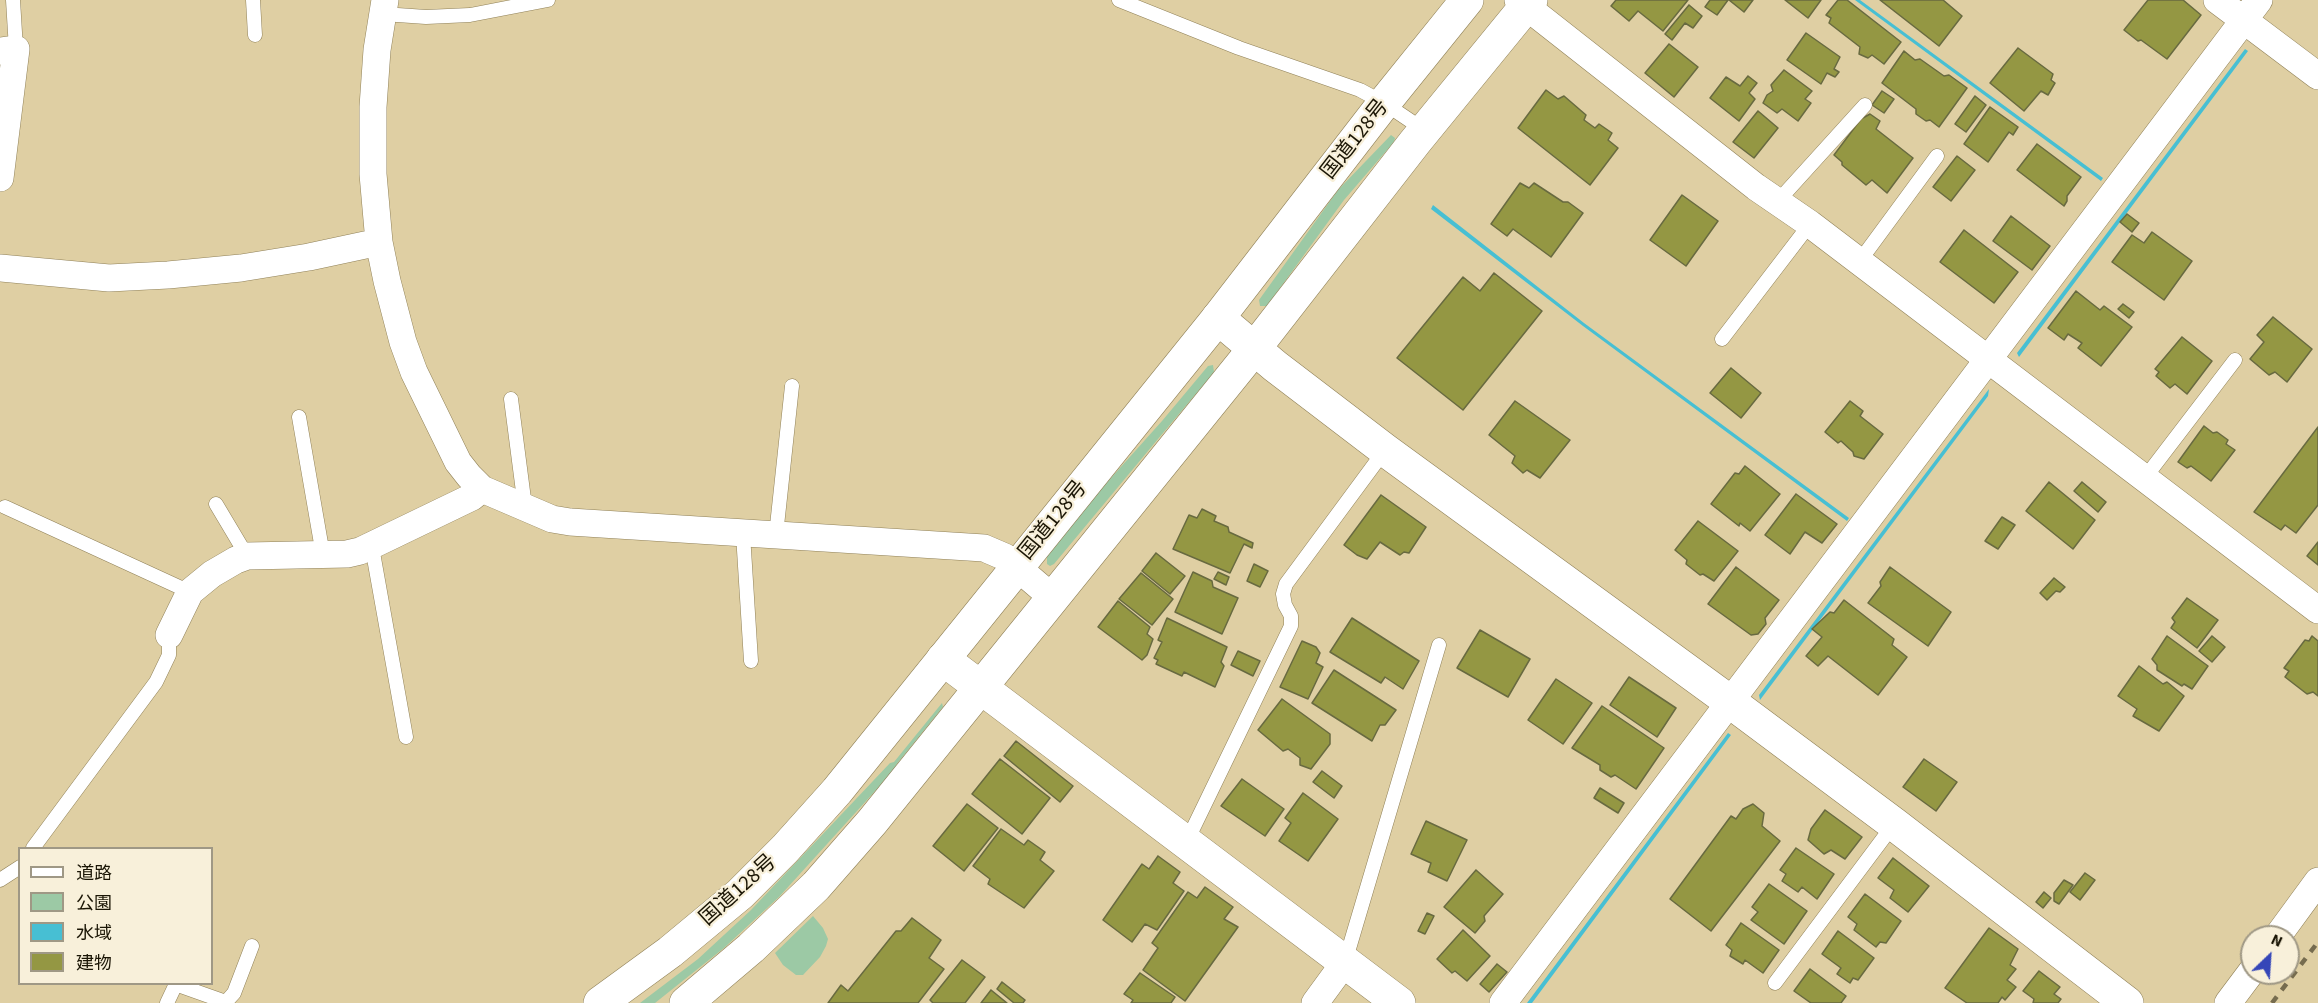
<!DOCTYPE html>
<meta charset="utf-8">
<style>
body{margin:0}
#map{position:relative;width:2318px;height:1003px;overflow:hidden;background:#dfcfa3;font-family:"Source Sans 3","Noto Sans JP",sans-serif}
canvas{display:block}
.legend{position:absolute;left:18px;top:847px;width:195px;height:138px;box-sizing:border-box;background:#f8f0da;border:2px solid #9f9885;margin:0;padding:8px 10px;list-style:none;font-size:18px;color:#1a1505}
.legend li{display:flex;align-items:center;gap:12px;height:30px}
.legend b{width:30px;border:2px solid #9f9885}
.north{position:absolute;left:2240px;top:925px;width:60px;height:60px;box-sizing:border-box;background:#f8f0da;border:2px solid #9f9885;border-radius:50%;rotate:25deg;font-size:16px;font-weight:700;line-height:24px;text-align:center;color:#1a1505}
.north::after{content:'';display:block;margin:auto;width:21px;height:27px;background:#3546b8;clip-path:polygon(50% 0,100% 100%,50% 72%,0 100%)}
</style>
<div id="map">
<canvas width="2318" height="1003"></canvas>
<ul class="legend">
<li><b style="height:8px;background:#fff"></b>道路</li>
<li><b style="height:16px;background:#9cc9a5"></b>公園</li>
<li><b style="height:16px;background:#47bfd3"></b>水域</li>
<li><b style="height:16px;background:#949743"></b>建物</li>
</ul>
<div class="north">N</div>
</div>
<script>
const ctx = document.querySelector('canvas').getContext('2d');
ctx.lineJoin = 'round';
function fill(path, color) { ctx.fillStyle = color; ctx.fill(path, 'evenodd'); }
const poly = rows => new Path2D(rows.map(r => 'M' + r).join(''));
function trace(path, color, width, dash) { ctx.strokeStyle = color; ctx.lineWidth = width; ctx.lineCap = dash ? 'butt' : 'round'; ctx.setLineDash(dash || []); ctx.stroke(path); }
function drawText(font, color, halo, rows, align = 'center') {
  ctx.font = font + ' "Source Sans 3","Noto Sans JP",sans-serif'; ctx.lineWidth = 4.5; ctx.setLineDash([]); ctx.textBaseline = 'middle'; ctx.strokeStyle = halo; ctx.fillStyle = color; for (const [text, x, y, turn = 0] of rows) {
    ctx.save(); ctx.translate(x, y); ctx.rotate((+turn || 0) * Math.PI / 180); ctx.textAlign = isNaN(turn) ? turn : align; if (halo) ctx.strokeText(text, 0, 0); ctx.fillText(text, 0, 0); ctx.restore();
  }
}
fill(poly([
 [1391,135,1395,138,1394,142,1344,200,1267,306,1260,306,1259,300,1338,190],
 [1213,365,1214,372,1211,376,1158,439,1054,564,1050,566,1047,564,1047,556,1093,498,1162,421,1208,366],
 [942,703,943,707,896,765,896,768,779,897,724,948,655,1003,640,1003,698,959,751,910,890,763,894,762],
 [813,916,823,928,828,939,826,946,820,957,803,975,796,975,783,965,775,953]
]), '#9cc9a5');
fill(poly([
 [1855,0,1860,0,2103,178,2101,181],
 [2245,49,2248,51,2019,357,2017,353],
 [1433,205,1584,323,1849,518,1847,521,1583,326,1431,209],
 [1989,389,1988,396,1760,700,1759,695],
 [1728,733,1731,735,1532,1003,1527,1003]
]), '#47bfd3');
const building = poly([
 [1616,0,1688,0,1663,31,1638,11,1629,21,1611,6,1616,0],
 [1710,0,1728,0,1717,15,1705,7,1710,0],
 [1729,0,1753,0,1744,12,1729,0],
 [1785,0,1821,0,1808,18,1785,0],
 [1838,0,1847,0,1901,42,1884,64,1872,55,1868,58,1859,54,1860,47,1829,23,1831,18,1826,15,1838,0],
 [1880,0,1943,0,1962,16,1939,46,1880,0],
 [2148,0,2183,0,2201,15,2167,59,2141,40,2138,41,2124,30,2148,0],
 [1689,5,1702,16,1693,28,1685,23,1672,40,1665,34,1689,5],
 [1806,33,1840,57,1834,69,1839,72,1835,77,1827,73,1821,84,1787,60,1806,33],
 [1669,44,1698,67,1674,97,1645,73,1669,44],
 [2018,48,2053,74,2051,80,2055,83,2048,95,2041,91,2024,111,1990,83,2018,48],
 [1904,51,1915,60,1920,59,1944,76,1949,75,1967,88,1939,127,1930,120,1926,121,1916,114,1916,109,1882,83,1904,51],
 [1784,70,1812,91,1805,99,1811,103,1798,121,1782,109,1777,113,1763,103,1767,95,1773,91,1771,85,1784,70],
 [1748,76,1757,83,1749,93,1755,99,1739,121,1710,98,1726,77,1740,86,1748,76],
 [1546,90,1558,99,1564,96,1586,115,1584,120,1595,128,1599,124,1612,133,1608,140,1618,148,1590,185,1518,128,1546,90],
 [1882,91,1894,99,1884,113,1872,105,1882,91],
 [1975,96,1986,105,1966,132,1955,124,1975,96],
 [1990,107,2018,127,2013,135,2009,132,1988,162,1964,144,1990,107],
 [1758,111,1778,128,1754,158,1733,142,1758,111],
 [1870,114,1880,121,1876,129,1913,158,1887,193,1872,180,1866,185,1842,165,1842,162,1834,155,1861,119,1870,114],
 [2037,144,2081,177,2067,196,2067,201,2064,206,2017,170,2037,144],
 [1957,156,1975,170,1951,201,1933,187,1957,156],
 [1520,183,1529,188,1534,183,1563,202,1568,202,1583,213,1551,257,1513,229,1507,236,1491,224,1520,183],
 [1682,195,1718,221,1686,266,1650,240,1682,195],
 [2127,214,2139,223,2132,232,2120,222,2127,214],
 [2011,216,2050,246,2032,270,1993,241,2011,216],
 [1964,230,2018,272,1994,303,1940,262,1964,230],
 [2152,232,2192,261,2164,300,2112,262,2132,235,2144,243,2152,232],
 [1494,273,1542,311,1463,410,1397,358,1463,277,1480,291,1494,273],
 [2076,291,2100,310,2104,306,2132,327,2101,366,2078,348,2082,343,2068,334,2064,340,2048,328,2076,291],
 [2123,304,2134,312,2129,318,2118,309,2123,304],
 [2273,317,2312,349,2287,382,2275,372,2269,375,2250,359,2264,342,2257,335,2273,317],
 [2182,337,2212,361,2187,394,2175,384,2170,388,2156,376,2159,372,2155,369,2182,337],
 [1731,368,1761,393,1741,418,1710,393,1731,368],
 [1515,401,1570,440,1540,478,1527,470,1523,473,1512,463,1515,456,1489,435,1515,401],
 [1850,401,1863,411,1860,416,1883,434,1864,459,1854,456,1853,452,1841,441,1838,443,1825,432,1850,401],
 [2204,426,2213,433,2217,432,2228,440,2226,444,2235,450,2211,481,2191,466,2187,468,2178,462,2204,426],
 [2318,427,2318,505,2296,533,2285,525,2281,530,2254,512,2318,427],
 [1745,466,1780,494,1750,531,1740,523,1739,526,1711,504,1735,473,1739,474,1745,466],
 [2049,482,2095,520,2073,549,2026,511,2049,482],
 [2082,482,2106,502,2098,512,2074,491,2082,482],
 [1796,494,1837,524,1822,543,1805,532,1790,554,1765,535,1796,494],
 [1381,495,1426,527,1409,553,1404,552,1400,555,1380,542,1367,559,1357,555,1344,545,1381,495],
 [1202,509,1216,516,1214,521,1228,527,1229,532,1253,543,1252,548,1244,544,1230,573,1173,549,1189,515,1197,518,1202,509],
 [2002,517,2015,525,1998,549,1985,541,2002,517],
 [1698,521,1738,551,1714,581,1703,574,1700,575,1686,564,1687,560,1675,550,1698,521],
 [2318,542,2318,565,2307,556,2318,542],
 [1156,553,1185,576,1170,594,1142,571,1156,553],
 [1254,564,1268,571,1260,587,1247,581,1254,564],
 [1736,567,1779,600,1765,618,1766,624,1758,634,1751,635,1708,604,1736,567],
 [1890,567,1951,612,1928,646,1868,603,1881,586,1880,582,1890,567],
 [1193,572,1212,581,1213,587,1238,598,1222,634,1175,612,1193,572],
 [1218,572,1229,577,1226,585,1214,579,1218,572],
 [1141,573,1173,599,1152,625,1119,599,1141,573],
 [2054,578,2065,587,2060,592,2056,591,2047,600,2040,593,2054,578],
 [2187,598,2218,620,2197,648,2171,628,2175,622,2172,618,2187,598],
 [1844,600,1894,639,1892,645,1907,657,1878,695,1828,656,1818,666,1806,656,1822,637,1812,629,1830,612,1834,613,1844,600],
 [1118,601,1150,627,1147,634,1153,639,1147,655,1142,660,1098,627,1118,601],
 [1167,618,1227,647,1221,662,1224,666,1215,687,1184,672,1182,676,1156,664,1158,660,1154,658,1162,642,1158,640,1167,618],
 [1352,618,1419,661,1403,689,1385,677,1381,683,1330,652,1352,618],
 [1480,630,1530,659,1508,697,1457,668,1480,630],
 [2167,636,2208,666,2192,689,2184,684,2182,686,2157,670,2157,665,2152,659,2167,636],
 [2212,636,2225,647,2212,662,2199,651,2212,636],
 [2312,636,2318,641,2318,696,2313,692,2307,694,2285,677,2289,671,2284,668,2305,640,2309,641,2312,636],
 [1302,641,1316,647,1320,653,1316,663,1323,667,1308,699,1280,687,1302,641],
 [1238,651,1260,661,1253,676,1231,665,1238,651],
 [2139,666,2163,684,2167,682,2184,696,2159,731,2133,716,2137,709,2118,696,2139,666],
 [1334,670,1396,710,1385,725,1380,725,1372,741,1312,703,1334,670],
 [1629,677,1676,708,1657,737,1610,705,1629,677],
 [1556,679,1592,703,1563,744,1528,720,1556,679],
 [1282,699,1330,734,1330,744,1311,769,1300,765,1300,758,1288,749,1283,751,1258,730,1282,699],
 [1602,706,1664,748,1636,789,1615,775,1611,777,1600,770,1600,765,1572,748,1602,706],
 [1016,741,1073,786,1060,802,1004,756,1016,741],
 [1000,759,1050,798,1022,834,972,794,1000,759],
 [1924,759,1957,782,1936,811,1903,787,1924,759],
 [1322,771,1342,786,1334,798,1313,782,1322,771],
 [1242,779,1284,809,1265,836,1221,806,1242,779],
 [1600,788,1624,803,1618,813,1594,798,1600,788],
 [1303,793,1338,819,1308,861,1279,841,1291,823,1285,818,1303,793],
 [967,804,998,828,964,871,933,846,967,804],
 [1753,804,1764,813,1762,826,1780,841,1711,931,1670,899,1731,816,1736,819,1743,809,1753,804],
 [1825,810,1862,837,1845,859,1831,850,1824,854,1808,840,1811,829,1825,810],
 [1426,821,1467,840,1447,881,1428,872,1431,863,1411,854,1426,821],
 [1001,829,1024,845,1028,840,1045,852,1040,860,1054,871,1024,908,988,884,990,879,973,866,1001,829],
 [1796,848,1834,874,1817,899,1802,887,1798,892,1782,881,1786,874,1780,870,1796,848],
 [1158,856,1180,872,1173,883,1184,891,1157,930,1145,924,1132,942,1103,920,1142,864,1149,869,1158,856],
 [1893,858,1929,886,1908,912,1890,898,1894,890,1878,878,1893,858],
 [1476,870,1503,894,1484,916,1485,921,1475,933,1444,907,1476,870],
 [2085,873,2095,880,2080,900,2070,892,2085,873],
 [2064,880,2073,885,2059,904,2054,901,2054,893,2064,880],
 [1769,884,1807,911,1784,944,1751,920,1758,912,1752,907,1769,884],
 [1205,887,1233,907,1224,919,1238,927,1185,1001,1143,970,1158,948,1152,943,1188,892,1197,898,1205,887],
 [2044,892,2051,898,2043,908,2036,902,2044,892],
 [1865,894,1901,921,1886,943,1880,942,1876,947,1854,930,1857,924,1848,917,1865,894],
 [1427,913,1434,916,1425,934,1418,931,1427,913],
 [912,918,941,940,929,958,944,969,918,1003,828,1003,841,985,848,991,896,931,901,931,912,918],
 [1741,923,1779,950,1763,973,1745,960,1743,964,1730,956,1732,950,1726,945,1741,923],
 [1989,928,2018,949,2010,965,2016,969,2007,980,2016,987,2005,1000,2002,997,1998,1003,1967,1003,1945,988,1989,928],
 [1463,930,1490,956,1467,981,1455,971,1452,973,1437,959,1463,930],
 [1838,931,1874,958,1858,980,1853,978,1850,983,1837,974,1841,968,1822,954,1838,931],
 [962,960,985,977,965,1003,933,1003,930,1000,962,960],
 [1497,964,1507,972,1489,992,1480,984,1497,964],
 [1810,969,1846,996,1841,1003,1811,1003,1794,991,1810,969],
 [2039,971,2060,987,2054,994,2061,999,2058,1003,2033,1003,2034,999,2023,991,2039,971],
 [1140,973,1175,997,1171,1003,1131,1003,1133,1000,1124,994,1140,973],
 [1002,982,1025,1000,1023,1003,1014,1003,997,989,1002,982],
 [991,990,1007,1003,981,1003,991,990]
]);
fill(building, '#949743');
trace(building, '#686a40', 1.5);
const lane = poly([
 [13,0,16,49],
 [253,0,255,35],
 [1119,0,1239,48,1360,90,1384,103,1424,130],
 [383,14,426,17,470,15,548,0],
 [1778,201,1865,105],
 [1859,262,1937,156],
 [1722,339,1810,224],
 [511,399,525,507],
 [299,417,323,555],
 [2144,479,2235,360],
 [216,504,247,556],
 [5,507,190,592],
 [743,534,751,661],
 [776,535,792,386],
 [372,547,406,737],
 [1187,841,1291,626,1291,616,1285,605,1283,594,1286,584,1385,450],
 [33,848,156,682,169,655,169,635],
 [0,880,20,867],
 [1345,962,1439,645],
 [1775,983,1894,824],
 [175,984,226,1002,234,993,252,946],
 [167,1003,176,984]
]);
const street = poly([
 [385,0,377,50,373,107,373,174,379,242,387,281,403,342,414,372,458,462,469,476,482,489,552,519,570,522,984,548,1005,557,1053,598],
 [1518,0,1756,187,1810,224,2318,610],
 [2217,0,2318,76],
 [0,51,16,49,0,178],
 [0,268,109,278,168,275,241,268,309,257,379,242],
 [169,635,190,592,212,574,236,560,247,556,347,554,360,551,472,497,482,489],
 [2277,937,2318,881],
 [1315,1003,1345,962],
 [1503,1003,2259,0],
 [2228,1003,2252,971]
]);
const secondary = poly([
 [1218,318,1275,366,1385,450,1729,701,1894,824,2127,1003],
 [943,659,1399,1003]
]);
const highway = poly([
 [600,1003,670,952,740,894,785,849,837,791,1218,318,1384,103,1467,0],
 [686,1003,751,948,816,886,872,822,1254,349,1415,142,1531,0]
]);
trace(lane, '#908158', 15);
trace(street, '#908158', 28);
trace(secondary, '#908158', 34);
trace(highway, '#908158', 34);
trace(lane, '#fff', 14);
trace(street, '#fff', 27);
trace(secondary, '#fff', 33);
trace(highway, '#fff', 33);
trace(poly([
 [2272,1003,2318,942]
]), '#766c4f', 4.5, [8, 8]);
drawText('21px', '#1a1505', '#f8f0da', [
 ["国道128号",1356,140,-52],
 ["国道128号",1054,521,-51],
 ["国道128号",739,891,-42]
]);
</script>
